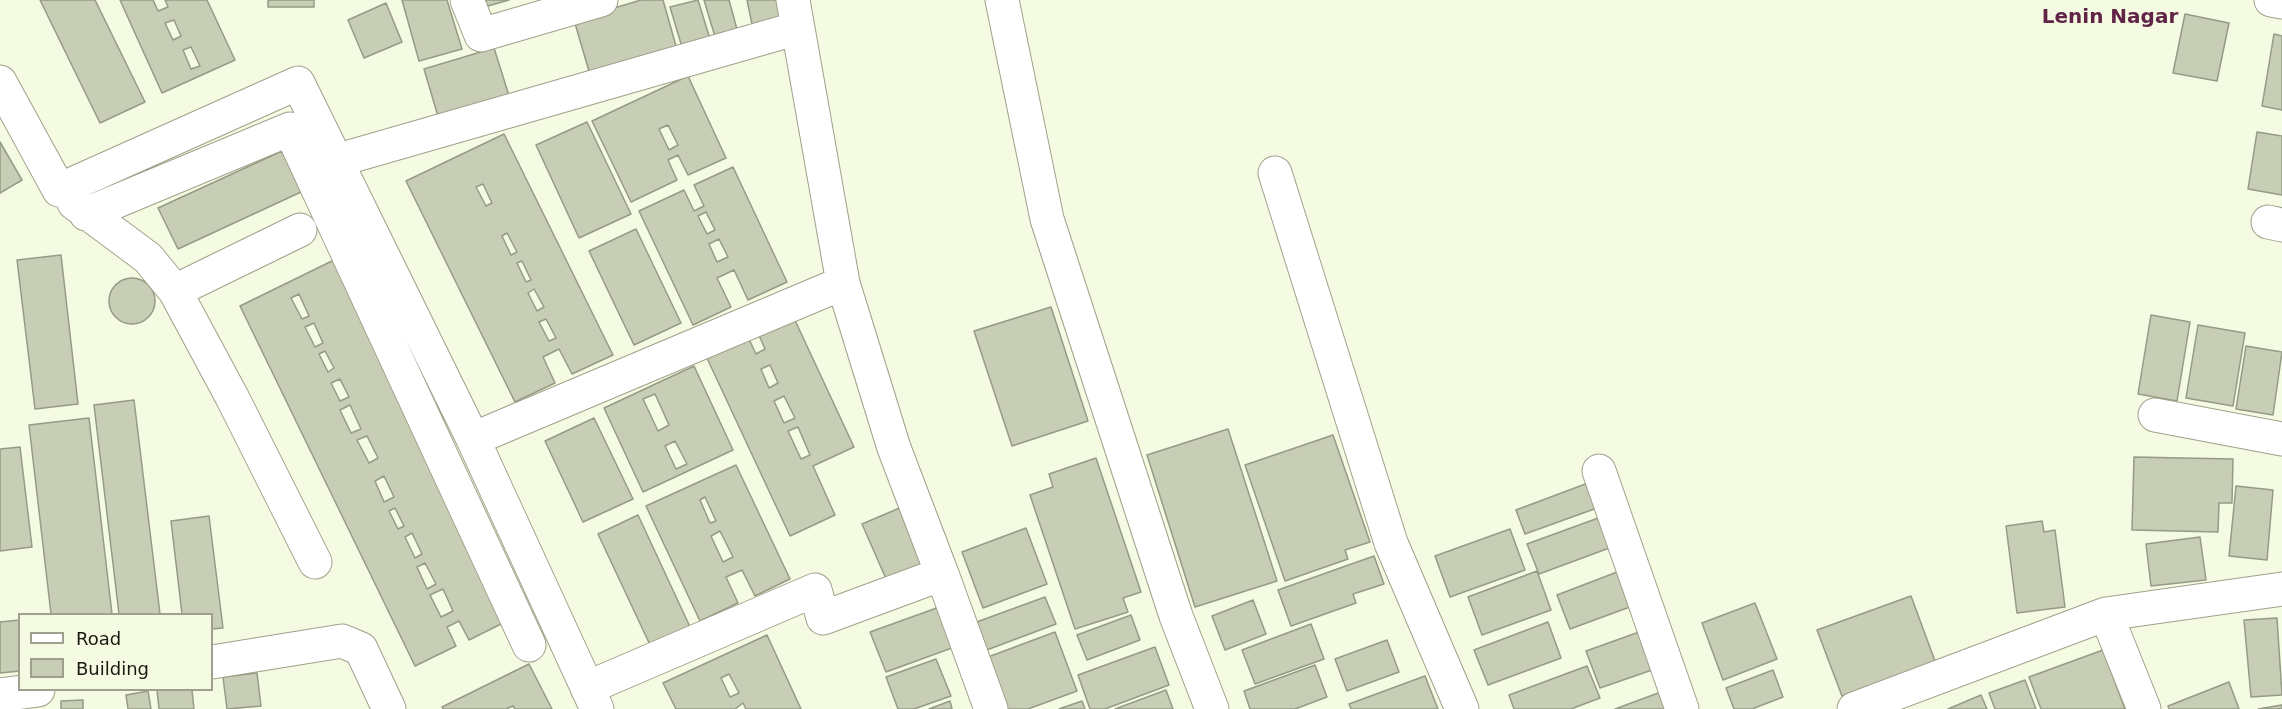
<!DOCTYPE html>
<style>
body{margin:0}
#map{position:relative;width:2282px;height:709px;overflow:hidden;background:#f5fbe2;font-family:"DejaVu Sans",sans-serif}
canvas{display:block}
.legend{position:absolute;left:18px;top:613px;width:195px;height:78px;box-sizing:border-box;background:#f5fbe2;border:2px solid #9da18e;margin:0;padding:8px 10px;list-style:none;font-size:18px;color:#181a11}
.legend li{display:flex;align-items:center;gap:12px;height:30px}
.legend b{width:30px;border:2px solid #9da18e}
</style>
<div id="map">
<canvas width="2282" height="709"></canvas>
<ul class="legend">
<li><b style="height:8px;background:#fff"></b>Road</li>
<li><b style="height:16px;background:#c8cdb5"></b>Building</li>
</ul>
</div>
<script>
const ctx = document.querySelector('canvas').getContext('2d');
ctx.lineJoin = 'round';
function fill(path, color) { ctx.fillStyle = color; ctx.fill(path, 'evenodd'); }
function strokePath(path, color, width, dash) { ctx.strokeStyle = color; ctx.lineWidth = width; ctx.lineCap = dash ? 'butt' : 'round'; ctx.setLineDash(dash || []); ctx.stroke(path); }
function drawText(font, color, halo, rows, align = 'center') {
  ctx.font = font + ' "DejaVu Sans",sans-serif'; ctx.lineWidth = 4.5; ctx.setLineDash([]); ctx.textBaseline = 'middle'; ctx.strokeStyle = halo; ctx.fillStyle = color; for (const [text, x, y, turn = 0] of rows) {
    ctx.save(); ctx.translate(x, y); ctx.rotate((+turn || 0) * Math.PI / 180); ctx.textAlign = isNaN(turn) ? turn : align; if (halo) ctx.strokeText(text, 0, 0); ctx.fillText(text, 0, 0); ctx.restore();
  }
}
const building = new Path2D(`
 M 40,0 L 95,0 L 145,102 L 100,123 Z
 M 120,0 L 153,0 L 158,11 L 168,7 L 165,0 L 207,0 L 235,60 L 162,93 ZM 174,20 L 181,36 L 173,40 L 165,23 ZM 191,47 L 200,66 L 191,69 L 183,50 Z
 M 268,0 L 314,0 L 314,7 L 268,7 Z
 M 402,0 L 447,0 L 462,49 L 419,61 Z
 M 478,0 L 509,0 L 481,8 Z
 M 641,0 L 663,0 L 678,53 L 591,78 L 574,20 Z
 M 698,0 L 710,39 L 682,47 L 670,7 Z
 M 704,0 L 729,0 L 738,33 L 716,40 Z
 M 747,0 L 787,0 L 791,21 L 753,29 Z
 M 386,3 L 402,42 L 364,58 L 348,20 Z
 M 2185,14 L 2229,23 L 2217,81 L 2173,73 Z
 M 2274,34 L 2282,36 L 2282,110 L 2262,106 Z
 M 494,48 L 511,102 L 440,123 L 424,69 Z
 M 688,76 L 726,158 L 688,175 L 678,155 L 668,160 L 677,180 L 631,202 L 592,121 ZM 668,125 L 678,145 L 669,150 L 659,129 Z
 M 587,122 L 631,214 L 579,238 L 536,145 Z
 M 2257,132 L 2282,136 L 2282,195 L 2248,189 Z
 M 504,134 L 613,355 L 572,374 L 559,349 L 543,357 L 555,383 L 515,402 L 406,181 ZM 483,184 L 492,203 L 486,206 L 476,187 ZM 507,233 L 517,252 L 511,255 L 502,236 ZM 522,261 L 531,280 L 526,282 L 517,263 ZM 534,289 L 544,307 L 537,311 L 528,293 ZM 546,319 L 556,338 L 549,341 L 539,322 Z
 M 0,142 L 22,180 L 0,193 Z
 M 282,151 L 301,192 L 178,249 L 158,208 Z
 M 733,167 L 787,282 L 748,300 L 734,270 L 717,278 L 731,307 L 693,325 L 639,211 L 684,190 L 694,211 L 704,206 L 694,185 ZM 706,212 L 715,230 L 707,234 L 698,216 ZM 719,239 L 728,257 L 717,262 L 709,244 Z
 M 636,229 L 681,323 L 634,345 L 589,251 Z
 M 61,255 L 78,404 L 35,409 L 17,260 Z
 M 336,259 L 511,619 L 469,640 L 459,621 L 447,627 L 456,646 L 415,666 L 240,306 ZM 299,294 L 309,316 L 302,319 L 291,298 ZM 314,323 L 323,343 L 315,347 L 305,327 ZM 325,351 L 334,368 L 328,372 L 319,354 ZM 340,379 L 349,397 L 340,401 L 331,383 ZM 350,405 L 361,429 L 351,433 L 340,410 ZM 367,436 L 378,458 L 369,463 L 357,440 ZM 384,476 L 394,497 L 384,502 L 375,481 ZM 395,508 L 404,526 L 398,529 L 389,511 ZM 412,533 L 422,554 L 415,558 L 405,537 ZM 425,563 L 436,584 L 427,589 L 417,567 ZM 443,589 L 453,611 L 441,617 L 430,595 Z
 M109 301a23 23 0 1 1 46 0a23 23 0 1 1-46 0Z
 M 1051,307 L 1088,421 L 1012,446 L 974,331 Z
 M 2151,315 L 2190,322 L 2177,401 L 2138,394 Z
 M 793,316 L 854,447 L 813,466 L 835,515 L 790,536 L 706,356 L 748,337 L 756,354 L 765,349 L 758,333 ZM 770,365 L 778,383 L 769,388 L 761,369 ZM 784,396 L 795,418 L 784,423 L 774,401 ZM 798,427 L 810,455 L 801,459 L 788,431 Z
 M 2198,325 L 2245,333 L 2233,406 L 2186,398 Z
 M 2246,346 L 2282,352 L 2273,415 L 2236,409 Z
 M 694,366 L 733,450 L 643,492 L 604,408 ZM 655,394 L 669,425 L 658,431 L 643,399 ZM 675,441 L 687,464 L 676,469 L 665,446 Z
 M 134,400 L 160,614 L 119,614 L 94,405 Z
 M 89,418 L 112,614 L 51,614 L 29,425 Z
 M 594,418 L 633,499 L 583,522 L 545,441 Z
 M 1228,429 L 1277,581 L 1195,607 L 1147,455 Z
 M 1333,435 L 1370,542 L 1345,550 L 1348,559 L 1285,581 L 1245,465 Z
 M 20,447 L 32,547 L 0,551 L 0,449 Z
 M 2134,457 L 2233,459 L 2232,503 L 2219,503 L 2218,532 L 2132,530 Z
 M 1096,458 L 1141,592 L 1123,598 L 1128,612 L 1075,629 L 1030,495 L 1053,487 L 1049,474 Z
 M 736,465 L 790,579 L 755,596 L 742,570 L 726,577 L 738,603 L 700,621 L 646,506 ZM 705,497 L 716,521 L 710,523 L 700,500 ZM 720,531 L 733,557 L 723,562 L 711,536 Z
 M 1588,483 L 1597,508 L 1525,534 L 1516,510 Z
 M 2236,486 L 2273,490 L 2267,560 L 2229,556 Z
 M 902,507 L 926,563 L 887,581 L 862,524 Z
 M 638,515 L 691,629 L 651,647 L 598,534 Z
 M 209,516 L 223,628 L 212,629 L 212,614 L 182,614 L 171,521 Z
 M 1601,517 L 1612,547 L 1539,574 L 1527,544 Z
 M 2042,521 L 2044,532 L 2055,530 L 2065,607 L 2017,613 L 2006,526 Z
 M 1026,528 L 1047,584 L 983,608 L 962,552 Z
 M 1510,529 L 1525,570 L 1450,597 L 1435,556 Z
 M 2200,537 L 2206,580 L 2151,586 L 2146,544 Z
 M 1374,556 L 1384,584 L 1353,594 L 1356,603 L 1291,626 L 1278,590 Z
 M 1625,569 L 1638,604 L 1570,629 L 1557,595 Z
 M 1537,571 L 1551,610 L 1482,635 L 1468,597 Z
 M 1911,596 L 1935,661 L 1842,696 L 1817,630 Z
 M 1045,597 L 1056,624 L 984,651 L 974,623 Z
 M 1253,600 L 1266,634 L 1225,650 L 1212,616 Z
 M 1755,603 L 1777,659 L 1723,680 L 1702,623 Z
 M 945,605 L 960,645 L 886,672 L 870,632 Z
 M 1131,615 L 1140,640 L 1087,660 L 1077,635 Z
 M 2277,618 L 2282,695 L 2251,697 L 2244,620 Z
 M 20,620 L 20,671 L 0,673 L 0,622 Z
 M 1548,622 L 1561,658 L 1488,685 L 1474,650 Z
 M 1311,624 L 1324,659 L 1255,684 L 1242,650 Z
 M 1642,631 L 1652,670 L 1600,688 L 1586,651 Z
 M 1055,632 L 1077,691 L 1028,709 L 999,709 L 980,660 Z
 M 767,635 L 801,709 L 746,709 L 743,703 L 735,709 L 676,709 L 663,683 ZM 729,674 L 739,693 L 730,697 L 721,678 Z
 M 1387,640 L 1399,672 L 1347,691 L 1335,659 Z
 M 1155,647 L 1169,685 L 1105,709 L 1090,709 L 1078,675 Z
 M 2103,650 L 2125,709 L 2041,709 L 2029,677 Z
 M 936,659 L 951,696 L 914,709 L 898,709 L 886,677 Z
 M 529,664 L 552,709 L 515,709 L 513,706 L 506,709 L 443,709 L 442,707 Z
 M 1315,665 L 1327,697 L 1295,709 L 1250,709 L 1244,691 Z
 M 1587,666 L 1600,698 L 1571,709 L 1514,709 L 1509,695 Z
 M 1773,670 L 1783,697 L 1752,709 L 1734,709 L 1726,688 Z
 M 257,673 L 261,706 L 227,709 L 223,677 Z
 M 1425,676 L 1438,709 L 1351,709 L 1349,704 Z
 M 2025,680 L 2036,709 L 1995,709 L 1989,693 Z
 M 2229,682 L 2239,709 L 2169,709 L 2168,706 Z
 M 157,690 L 192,690 L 194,709 L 159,709 Z
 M 1166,690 L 1173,709 L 1115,709 Z
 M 148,691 L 151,709 L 128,709 L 126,695 Z
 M 1661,692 L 1667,709 L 1615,709 Z
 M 1981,695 L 1987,709 L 1948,709 Z
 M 83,700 L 83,709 L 61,709 L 61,701 Z
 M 950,701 L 952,709 L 929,709 Z
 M 1082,701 L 1085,709 L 1059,709 Z
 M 2282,705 L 2282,709 L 2258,709 Z`);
const minor = new Path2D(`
 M 467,0 L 481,35 L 601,0
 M 1002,0 L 1047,219 L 1176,616 L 1212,709
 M 2271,0 L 2282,2
 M 0,82 L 59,190 L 298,83 L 473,439 L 597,709
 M 335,161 L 798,28
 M 1275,173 L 1391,543 L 1462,709
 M 74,203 L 148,258 L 175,291 L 232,397 L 315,562
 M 86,214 L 290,129 L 529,645
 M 2268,222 L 2282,225
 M 175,291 L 300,230
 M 2155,415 L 2282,439
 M 473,439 L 843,283
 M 1599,471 L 1682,709
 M 942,574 L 991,709
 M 2106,614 L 2144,709
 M 212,662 L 342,641 L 361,649 L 389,709
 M 587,688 L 815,590 L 823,618 L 942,574 L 894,448 L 843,283 L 793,0
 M 0,695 L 38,690
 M 1854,709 L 2106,614 L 2282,589`);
const neighbourhoodNames = [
 ["Lenin Nagar",2110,18]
];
fill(building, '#c8cdb5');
strokePath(building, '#959b84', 1.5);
strokePath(minor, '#9da28b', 35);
strokePath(minor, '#fff', 33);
drawText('bold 20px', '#612346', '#f5fbe2', neighbourhoodNames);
</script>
